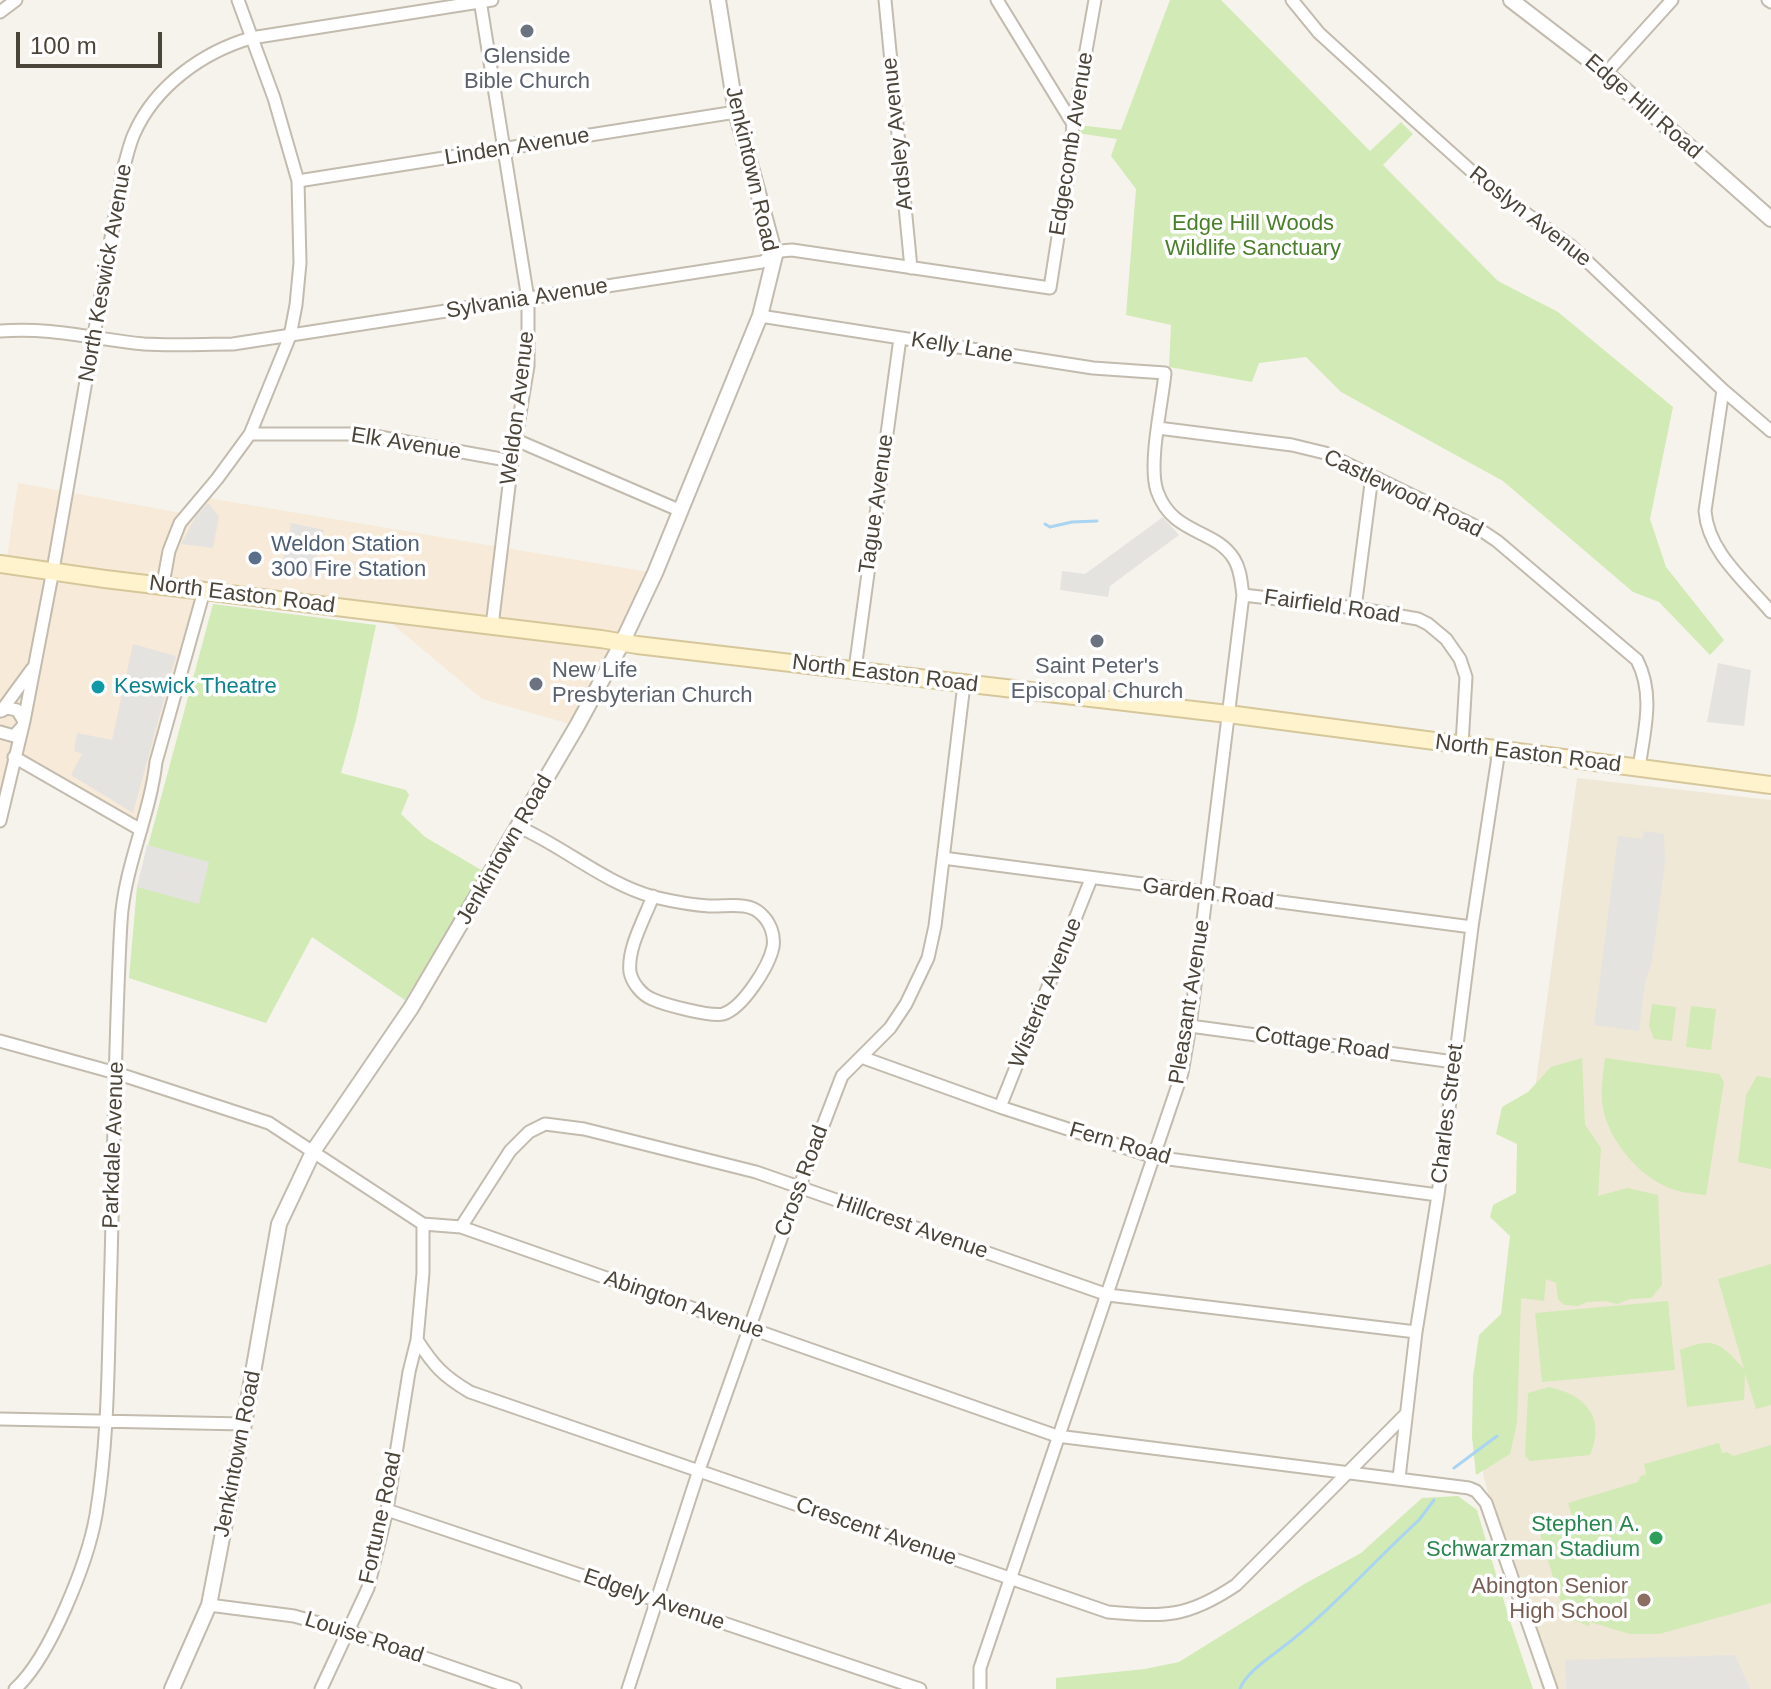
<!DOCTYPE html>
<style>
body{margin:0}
#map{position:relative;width:1771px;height:1689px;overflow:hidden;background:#f6f3ec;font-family:Helvetica,sans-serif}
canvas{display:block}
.scale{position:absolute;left:16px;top:32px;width:146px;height:36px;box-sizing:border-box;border:4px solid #4b4439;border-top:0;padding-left:10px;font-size:24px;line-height:28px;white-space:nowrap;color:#4b4439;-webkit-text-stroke:6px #fff;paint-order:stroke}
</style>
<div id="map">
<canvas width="1771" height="1689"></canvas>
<div class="scale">100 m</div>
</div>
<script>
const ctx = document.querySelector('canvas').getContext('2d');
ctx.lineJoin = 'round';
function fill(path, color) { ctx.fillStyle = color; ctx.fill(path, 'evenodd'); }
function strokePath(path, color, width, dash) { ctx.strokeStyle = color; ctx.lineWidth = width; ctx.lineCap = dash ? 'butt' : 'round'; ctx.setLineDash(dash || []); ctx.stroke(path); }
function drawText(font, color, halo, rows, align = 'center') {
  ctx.font = font + ' Helvetica,sans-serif'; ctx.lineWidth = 7; ctx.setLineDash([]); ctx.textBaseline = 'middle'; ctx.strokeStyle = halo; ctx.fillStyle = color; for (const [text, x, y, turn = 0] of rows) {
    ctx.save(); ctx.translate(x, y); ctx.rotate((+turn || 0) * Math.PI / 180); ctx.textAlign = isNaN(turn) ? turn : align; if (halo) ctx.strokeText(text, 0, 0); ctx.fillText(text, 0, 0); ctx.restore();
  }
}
const commercial = new Path2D(`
 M 18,483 L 187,514 L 202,497 L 655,573 L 577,726 L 482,699 L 379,613 L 204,591 L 141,830 L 15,758 L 0,811 L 0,564 L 6,564 Z`);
const education = new Path2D(`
 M 1577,778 L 1771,800 L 1771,1689 L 1542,1689 L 1483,1474 Z`);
const green = new Path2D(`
 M 1170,0 L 1221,0 L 1370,151 L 1401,122 L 1413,134 L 1383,165 L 1498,281 L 1558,312 L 1673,407 L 1650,519 L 1666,567 L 1724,640 L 1710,655 L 1659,602 L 1633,592 L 1503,481 L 1341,392 L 1306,357 L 1259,363 L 1252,382 L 1169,367 L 1171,325 L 1126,315 L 1136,189 L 1111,156 L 1117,139 L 1077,133 L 1078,125 L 1121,130 Z
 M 213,604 L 376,625 L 356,720 L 341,773 L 406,790 L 409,795 L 401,814 L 425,837 L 483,871 L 405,1000 L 312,937 L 266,1023 L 129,978 L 137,887 Z
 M 1652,1004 L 1676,1007 L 1672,1041 L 1654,1039 L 1649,1026 Z
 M 1691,1006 L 1716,1009 L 1711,1050 L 1686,1047 Z
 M 1582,1058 L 1585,1125 L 1601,1148 L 1598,1196 L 1627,1188 L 1658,1195 L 1662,1285 L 1651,1298 L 1630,1299 L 1617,1304 L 1606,1301 L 1587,1302 L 1578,1306 L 1564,1305 L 1558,1299 L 1556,1283 L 1546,1279 L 1544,1301 L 1521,1298 L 1517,1422 L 1510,1454 L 1476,1475 L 1472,1437 L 1473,1377 L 1479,1335 L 1501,1314 L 1510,1236 L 1490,1217 L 1493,1205 L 1516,1193 L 1517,1144 L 1496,1134 L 1502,1107 L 1528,1092 L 1551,1067 Z
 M 1605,1058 L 1719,1074 L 1724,1082 L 1706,1195 C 1696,1194 1685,1193 1675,1190 C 1642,1180 1609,1142 1603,1108 C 1600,1092 1603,1074 1605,1058 Z
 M 1757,1076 L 1771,1078 L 1771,1169 L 1738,1162 L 1746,1095 Z
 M 1771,1264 L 1771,1405 L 1756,1409 L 1745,1373 L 1744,1400 L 1687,1407 L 1680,1350 C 1715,1335 1722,1345 1744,1369 L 1718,1279 Z
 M 1668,1301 L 1675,1370 L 1542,1382 L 1535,1313 Z
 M 1549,1387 C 1586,1395 1606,1418 1590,1455 L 1530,1461 L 1525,1456 L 1528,1393 Z
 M 1719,1443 L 1722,1453 L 1727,1452 L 1733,1456 L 1771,1445 L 1771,1603 L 1659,1634 L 1630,1634 L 1590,1622 L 1589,1626 L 1573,1620 L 1562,1606 L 1540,1534 L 1572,1525 L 1574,1522 L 1568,1503 L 1638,1482 L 1641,1476 L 1646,1474 L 1644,1464 Z
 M 1458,1496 L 1477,1510 L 1508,1615 L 1533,1689 L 1056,1689 L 1056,1678 L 1145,1669 L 1179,1662 L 1306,1583 L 1361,1553 L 1422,1498 Z`);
const parking = new Path2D(`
 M 208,503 L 219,516 L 213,548 L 181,544 L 196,516 Z
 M 1163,517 L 1179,535 L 1110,586 L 1108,597 L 1060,590 L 1062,571 L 1085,574 Z
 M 291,523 L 324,530 L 311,577 L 280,572 Z
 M 133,644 L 176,656 L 133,813 L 71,775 L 82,754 L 74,751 L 77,733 L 112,740 Z
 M 1718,663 L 1751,670 L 1744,726 L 1707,722 Z
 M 1644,831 L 1664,834 L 1665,863 L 1652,961 L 1645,983 L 1639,1031 L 1594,1025 L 1618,836 L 1642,839 Z
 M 147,845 L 209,862 L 199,904 L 137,887 Z
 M 1735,1655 L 1750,1689 L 1566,1689 L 1565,1660 Z`);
const stream = new Path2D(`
 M 1045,524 L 1050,527 L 1072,522 L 1097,521
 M 1454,1468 L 1497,1436
 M 1240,1689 C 1245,1674 1266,1660 1279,1650 C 1330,1612 1372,1563 1419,1520 L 1434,1500`);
const minor = new Path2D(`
 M 480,0 L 528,299 L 528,366 L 512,461 L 492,626
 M 885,0 L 911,268
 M 997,0 L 1073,124
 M 1292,0 L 1319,33 L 1410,116 L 1488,186 L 1571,246 L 1723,390 L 1771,431
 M 1768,0 L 1771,2
 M 0,12 L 16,0
 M 1606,73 L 1672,0
 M 298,181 L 736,112
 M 760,316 L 1093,368 L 1165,373 C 1162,404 1148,464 1157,491 C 1173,536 1215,528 1234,559 C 1241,570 1241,583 1243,595 L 1190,1026 L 1182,1073 L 980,1668 L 980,1689
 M 0,331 C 54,327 92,339 144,344 C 173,346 204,344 233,344 L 762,262 L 781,251 L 792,250 L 1050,288 L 1070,160 L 1073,124 L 1095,0
 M 1723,390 L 1705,511 C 1708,552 1746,582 1771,612
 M 1158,428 L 1292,445 L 1325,453 L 1473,525 L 1497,541 L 1637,660 C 1655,695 1644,731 1639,768
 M 250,434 L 363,434 L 512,461
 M 516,440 L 681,511
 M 163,584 L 169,551 L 180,523 L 217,479 L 250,434 L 290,336 L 296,305 L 300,263 L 298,181 L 274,98 L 238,0
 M 1243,595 L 1355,608 L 1418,619 L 1428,624 L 1446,639 L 1460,659 L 1466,677 L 1462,745
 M 1355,608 L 1372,476
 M 855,669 L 900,338
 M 2,710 L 32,669
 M 24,721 L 53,570 L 123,169 C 127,157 129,145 134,134 C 155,86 203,52 251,38 L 492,0
 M 0,732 L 14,736 L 23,726
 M 14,757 L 141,830
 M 0,821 L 24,721 L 17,710 L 7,708 L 1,711
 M 519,827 C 564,847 606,884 654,897 C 671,901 691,905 709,906 C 725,907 749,901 761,914 C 770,922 775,935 773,947 C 769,966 743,1008 723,1014 C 711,1017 665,1005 652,999 C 642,995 632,983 630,972 C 627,948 645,918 653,896
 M 943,858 L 1472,927
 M 1190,1026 L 1454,1062
 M 0,1041 L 116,1073 L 269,1123 L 423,1224 L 461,1227 L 1057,1436 L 1469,1488 L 1476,1491 L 1486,1503 L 1551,1689
 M 861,1057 L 1000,1107 L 1154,1157 L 1438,1195
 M 1000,1107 L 1091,879
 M 461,1227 L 510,1151 L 529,1132 L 545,1124 L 584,1129 L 756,1172 L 1108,1295 L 1416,1332
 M 417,1340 C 434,1366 443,1376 470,1392 L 1108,1612 C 1165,1617 1187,1618 1236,1585 L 1406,1414
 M 0,1419 L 244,1424
 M 1399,1478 L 1416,1332 L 1438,1195 L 1472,927 L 1499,750
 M 387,1510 L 920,1689
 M 209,1605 L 294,1616 L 347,1631 L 515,1689
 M 15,1689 C 50,1658 88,1561 96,1515 C 108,1443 108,1370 110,1297 C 114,1172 114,1046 121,922 C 124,867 150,816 156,762 L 204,591
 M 321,1689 L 368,1588 L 387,1510 L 409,1372 L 417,1340 L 423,1273 L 423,1224
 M 628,1689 L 699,1470 L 799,1188 L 842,1076 L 890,1028 L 906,1004 L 928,958 L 935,926 L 964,684`);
const tertiary = new Path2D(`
 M 1511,0 L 1606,73 L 1771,219
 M 172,1689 L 209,1605 L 244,1424 L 279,1224 L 314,1150 L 411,1008 L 577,726 L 622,643 L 655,573 L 760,316 L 775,255 L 736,112 L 718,0`);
const secondary = new Path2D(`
 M 0,564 L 105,579 L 601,639 L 637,645 L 1228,714 L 1771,785`);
const markers = [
 [527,31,8,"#6b7280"],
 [255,558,8,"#5c6f8a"],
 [1097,641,8,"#6b7280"],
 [536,684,8,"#6b7280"],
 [98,687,8,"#0f9aa8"],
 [1656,1538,8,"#2e9e5b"],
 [1644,1600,8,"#8d6e63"]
];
const worshipNames = [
 ["Glenside",527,57],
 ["Bible Church",527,82],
 ["Saint Peter's",1097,667],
 ["Episcopal Church",1097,692],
 ["New Life",552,671,"left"],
 ["Presbyterian Church",552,696,"left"]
];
const streetNames = [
 ["Edge Hill Road",1643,107,41],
 ["Ardsley Avenue",898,134,-96],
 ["Edgecomb Avenue",1072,144,-81],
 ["Linden Avenue",517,147,-9],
 ["Jenkintown Road",751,169,77],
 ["Roslyn Avenue",1530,217,38],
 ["North Keswick Avenue",106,273,-80],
 ["Sylvania Avenue",527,299,-9],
 ["Kelly Lane",962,348,9],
 ["Weldon Avenue",518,408,-83],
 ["Elk Avenue",406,444,9],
 ["Castlewood Road",1403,494,26],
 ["Tague Avenue",877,504,-82],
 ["North Easton Road",242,595,7],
 ["Fairfield Road",1332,607,8],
 ["North Easton Road",885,674,7],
 ["North Easton Road",1528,754,7],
 ["Jenkintown Road",505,850,-60],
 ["Garden Road",1208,894,7],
 ["Wisteria Avenue",1046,993,-68],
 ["Pleasant Avenue",1190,1002,-81],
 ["Cottage Road",1322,1044,8],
 ["Charles Street",1448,1114,-83],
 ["Fern Road",1120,1144,16],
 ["Parkdale Avenue",114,1145,-88],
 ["Cross Road",802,1181,-70],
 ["Hillcrest Avenue",912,1227,19],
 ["Abington Avenue",684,1305,19],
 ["Jenkintown Road",238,1454,-79],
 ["Fortune Road",381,1518,-78],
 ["Crescent Avenue",876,1532,19],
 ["Edgely Avenue",654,1600,19],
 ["Louise Road",364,1638,18]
];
const parkNames = [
 ["Edge Hill Woods",1253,224],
 ["Wildlife Sanctuary",1253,249]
];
const serviceNames = [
 ["Weldon Station",271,545],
 ["300 Fire Station",271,570]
];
const cultureNames = [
 ["Keswick Theatre",114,687]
];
const leisureNames = [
 ["Stephen A.",1640,1525],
 ["Schwarzman Stadium",1640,1550]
];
const educationNames = [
 ["Abington Senior",1628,1587],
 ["High School",1628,1612]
];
fill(commercial, '#f7ead8');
fill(education, '#efe8d6');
fill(green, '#d2eab5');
fill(parking, '#e5e3e0');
strokePath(stream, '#a9d4f2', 3);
strokePath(minor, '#c2bbae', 15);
strokePath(tertiary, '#c2bbae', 18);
strokePath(secondary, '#d6c79b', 20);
strokePath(minor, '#fff', 11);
strokePath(tertiary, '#fff', 14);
strokePath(secondary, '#fff3cd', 16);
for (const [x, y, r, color] of markers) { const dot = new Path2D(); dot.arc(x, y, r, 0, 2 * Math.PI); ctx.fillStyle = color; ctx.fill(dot); strokePath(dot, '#fff', 3); }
drawText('22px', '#5b616d', '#fff', worshipNames);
drawText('22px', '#4b4439', '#fff', streetNames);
drawText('22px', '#4a7f2a', '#fff', parkNames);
drawText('22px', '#4e5e75', '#fff', serviceNames, 'left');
drawText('22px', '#0d838f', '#fff', cultureNames, 'left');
drawText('22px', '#27864d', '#fff', leisureNames, 'right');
drawText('22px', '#785e54', '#fff', educationNames, 'right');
</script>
